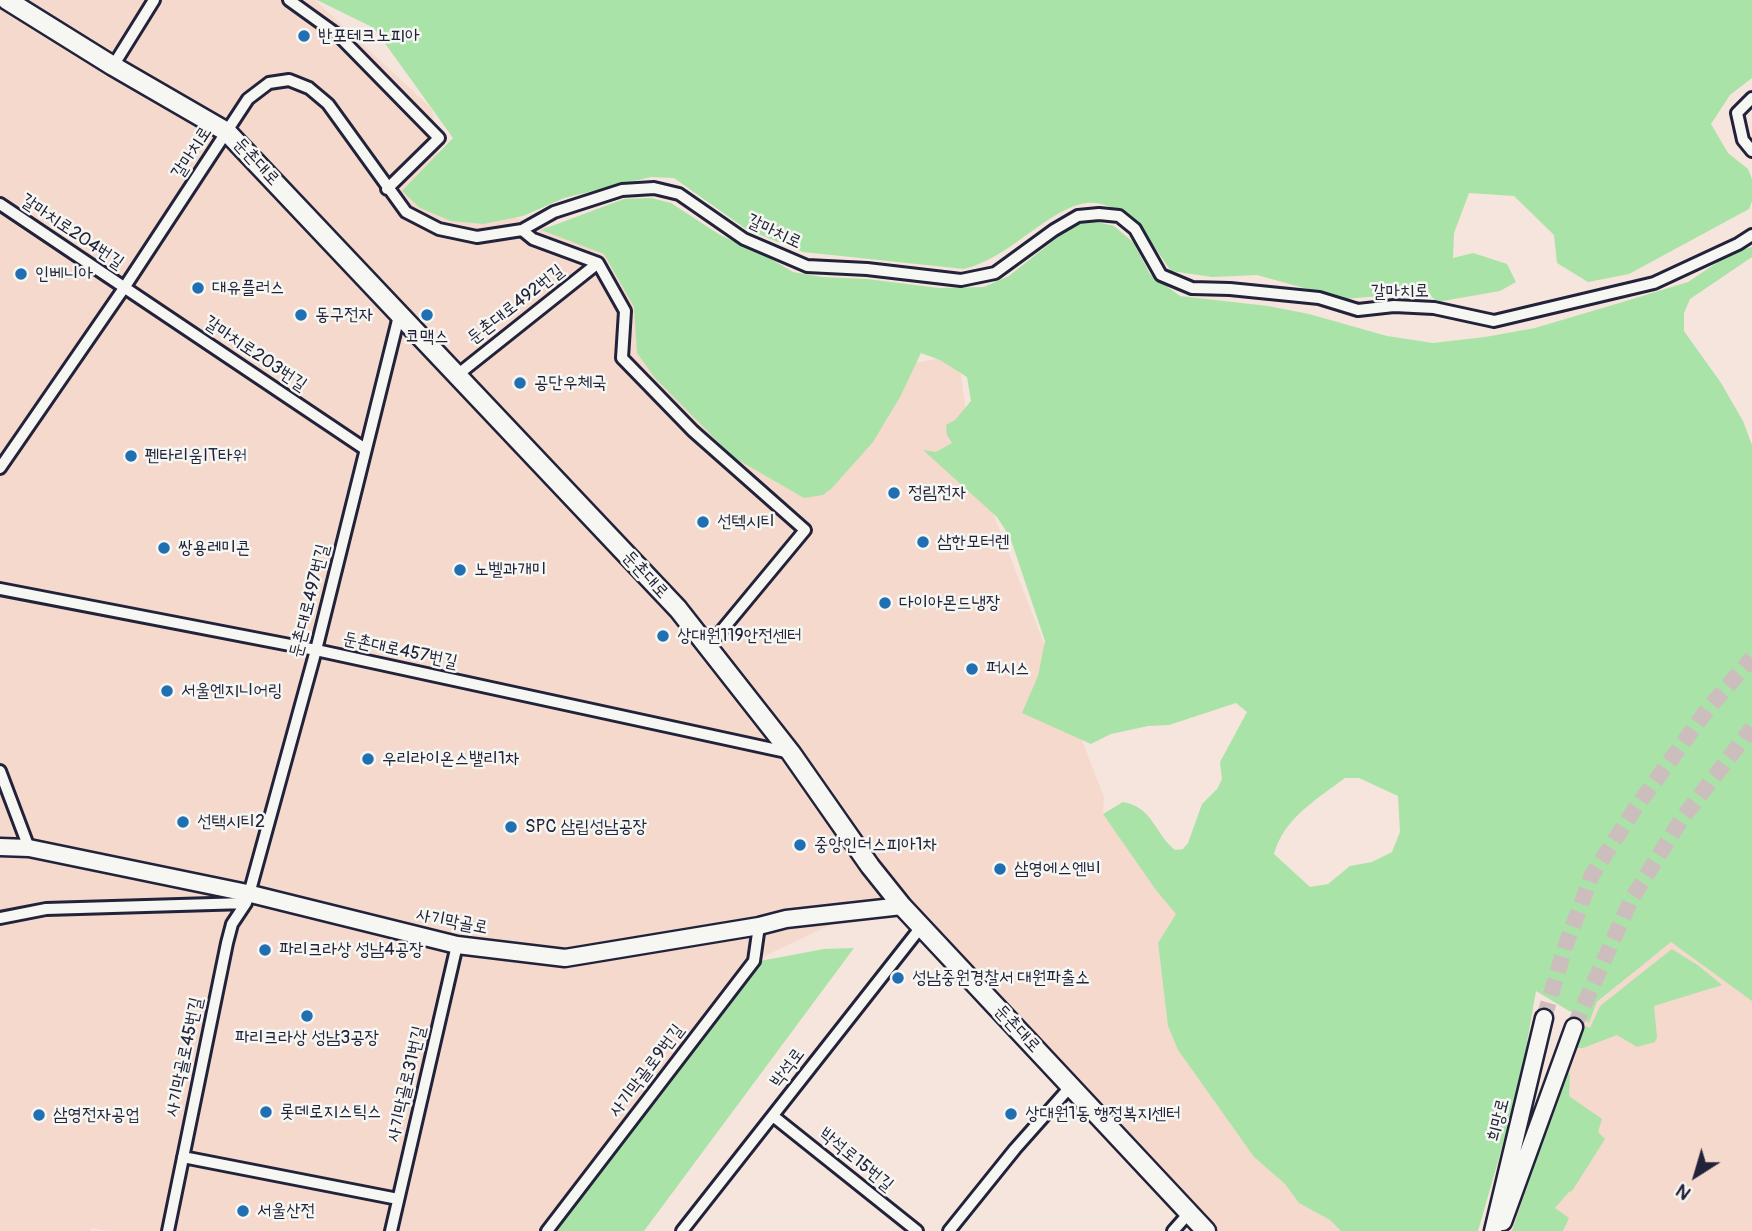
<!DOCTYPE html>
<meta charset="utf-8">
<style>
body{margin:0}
#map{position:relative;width:1752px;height:1231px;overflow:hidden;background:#f5e5dc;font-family:Pangolin,sans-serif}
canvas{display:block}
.north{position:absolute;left:1661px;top:1140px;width:70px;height:70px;-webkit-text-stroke:5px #f6f6f2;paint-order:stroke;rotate:217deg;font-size:19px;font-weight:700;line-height:28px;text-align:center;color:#22223b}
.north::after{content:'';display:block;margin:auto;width:24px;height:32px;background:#22223b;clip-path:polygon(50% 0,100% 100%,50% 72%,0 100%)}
</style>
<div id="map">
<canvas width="1752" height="1231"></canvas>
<div class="north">N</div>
</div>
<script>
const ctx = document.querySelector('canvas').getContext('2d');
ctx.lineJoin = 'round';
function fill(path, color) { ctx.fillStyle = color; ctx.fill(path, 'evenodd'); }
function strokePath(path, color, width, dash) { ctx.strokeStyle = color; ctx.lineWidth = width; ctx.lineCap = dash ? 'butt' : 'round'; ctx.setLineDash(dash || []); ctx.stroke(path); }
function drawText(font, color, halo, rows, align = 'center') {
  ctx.font = font + ' Pangolin,"Poor Story",sans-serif'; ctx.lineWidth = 5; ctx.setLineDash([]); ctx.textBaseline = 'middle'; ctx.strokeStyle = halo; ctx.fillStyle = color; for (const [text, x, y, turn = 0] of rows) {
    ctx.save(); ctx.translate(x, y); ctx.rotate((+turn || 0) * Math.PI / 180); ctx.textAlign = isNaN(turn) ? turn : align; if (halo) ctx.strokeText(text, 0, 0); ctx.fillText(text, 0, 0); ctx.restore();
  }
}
const built = new Path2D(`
 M 0,0 L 315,0 L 432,109 L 444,197 L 604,243 L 893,368 L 958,354 L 973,462 L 1104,797 L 1103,814 L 1177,915 L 1158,943 L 1168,1026 L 1178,1050 L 1254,1157 L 1285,1184 L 1299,1203 L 1330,1220 L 1341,1231 L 1219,1231 L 891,896 L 754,961 L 547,1231 L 109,1231 L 91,1228 L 90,1231 L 0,1231 Z
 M 1671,941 L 1752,1000 L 1752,1231 L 1502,1231 L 1507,1210 L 1579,1018 L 1589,1023 L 1597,1003 Z`);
const green = new Path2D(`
 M 317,0 L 1752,0 L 1752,78 L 1730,95 L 1711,124 L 1728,153 L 1748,169 L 1752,179 L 1752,201 L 1749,209 L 1629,274 L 1588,282 L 1557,263 L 1554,235 L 1514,196 L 1469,193 L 1454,233 L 1453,258 L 1473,253 L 1507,264 L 1516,282 L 1500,291 L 1437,302 L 1420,284 L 1404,294 L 1344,299 L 1257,275 L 1212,277 L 1171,271 C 1152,243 1120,194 1081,204 C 1061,209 1042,224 1025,236 C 1006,250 987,263 964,269 L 803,252 L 746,229 L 674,178 L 651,177 L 564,198 L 523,216 L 483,224 L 451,221 L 420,208 L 402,191 L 453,138 L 374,28 Z
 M 651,198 L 671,203 L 720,235 L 764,255 L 793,272 L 822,277 L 867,279 L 939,288 L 984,287 L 1009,276 L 1068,229 L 1088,220 L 1114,226 L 1133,242 L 1150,274 L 1180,296 L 1268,306 L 1309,314 L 1387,336 L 1433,343 L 1485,337 L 1535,328 L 1626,301 L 1688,282 L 1733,252 L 1752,247 L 1752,257 L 1690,299 L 1684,313 L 1684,331 L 1721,383 L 1743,421 L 1752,445 L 1752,1001 L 1671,942 L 1597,1002 L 1589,1023 L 1536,991 L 1519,1088 L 1478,1231 L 1341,1231 L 1330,1220 L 1299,1203 L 1285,1184 L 1254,1157 L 1178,1050 L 1168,1026 L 1158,943 L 1176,914 L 1156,890 L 1103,814 L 1123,802 C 1154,808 1153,832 1175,850 L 1183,849 L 1188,843 L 1202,804 L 1217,789 L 1222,779 L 1220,762 L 1247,712 L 1236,703 L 1169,725 L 1148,726 L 1111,734 L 1091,744 L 1022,713 L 1038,676 L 1045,641 L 1010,537 L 997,517 L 923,450 L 936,452 L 952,443 L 947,435 L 946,425 L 955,420 L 971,401 L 967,377 L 940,360 L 921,353 L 900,397 L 873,442 L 832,488 L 823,495 L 804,498 L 733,457 L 655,378 L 637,353 L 634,307 L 604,254 L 541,230 L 624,199 ZM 1345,778 L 1359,778 L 1398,796 L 1400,832 L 1392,852 L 1372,862 L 1350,866 L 1328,884 L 1310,887 L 1274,854 C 1284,818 1316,800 1345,778 Z
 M 854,948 L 644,1231 L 551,1231 L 760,961 L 824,949 Z
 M 1672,949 L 1699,966 L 1722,985 L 1654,1006 L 1657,1037 L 1655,1042 L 1637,1047 L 1617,1035 L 1583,1048 L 1577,1048 L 1581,1024 L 1590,1028 L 1600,1006 Z
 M 1566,1069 L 1570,1075 L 1569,1096 L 1602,1119 L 1598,1132 L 1605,1139 L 1572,1191 L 1569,1192 L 1555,1208 L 1569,1218 L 1563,1231 L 1512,1231 Z`);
const secondaryTunnel = new Path2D(`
 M 1544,1018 L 1565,947 L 1592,875 L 1634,810 L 1707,710 L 1752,658
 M 1574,1027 L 1631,900 L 1681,820 L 1752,728`);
const street = new Path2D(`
 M 289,0 L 339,36 L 439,138 L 387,189
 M 113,66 L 154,0
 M 1752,98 L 1737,113 L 1743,140 L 1752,151
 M 0,204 L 365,449
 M 522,230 L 533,239 L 598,263 L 625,311 L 622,358 L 693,431 L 805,530 L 708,647
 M 456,376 L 598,263
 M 0,468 L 124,288 L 248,99 L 269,83 L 289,80 L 309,88 L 328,104 L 406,212 L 439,229 L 477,237 L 522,230 L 554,212 L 622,190 L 654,188 L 679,194 L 744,239 L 807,266 L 867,269 L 961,280 L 995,273 L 1054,230 L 1078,216 L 1099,214 L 1119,216 L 1135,229 L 1161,275 L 1192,288 L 1230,289 L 1319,298 L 1358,310 L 1394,306 L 1434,308 L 1494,321 L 1654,283 L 1738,244 L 1752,235
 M 0,589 L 316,650 L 791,753
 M 0,771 L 29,848
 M 0,918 L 46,909 L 246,903
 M 773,1116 L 917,1231
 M 183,1157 L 398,1199
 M 168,1231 L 227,943 L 232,924 L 246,903 L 249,894 L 316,650 L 399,316
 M 391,1231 L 457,945
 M 547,1231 L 754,961 L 759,926
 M 682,1231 L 921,927
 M 949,1231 L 1015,1149 L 1070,1087
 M 1173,1231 L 1189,1213`);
const secondary = new Path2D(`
 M 0,847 L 29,848 L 247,893 L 457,945 L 565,958 L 759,926 L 786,919 L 902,906
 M 1503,1222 L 1574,1027
 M 1493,1231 L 1544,1018`);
const primary = new Path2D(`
 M 7,0 L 113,66 L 227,132 L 678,609 L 791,753 L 870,866 L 902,906 L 1206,1231`);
const markers = [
 [304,36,7,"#1f6fb2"],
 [21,274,7,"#1f6fb2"],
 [198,288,7,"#1f6fb2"],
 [301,315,7,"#1f6fb2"],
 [427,315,7,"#1f6fb2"],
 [520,383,7,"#1f6fb2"],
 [131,456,7,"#1f6fb2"],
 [894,493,7,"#1f6fb2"],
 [703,522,7,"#1f6fb2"],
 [923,542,7,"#1f6fb2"],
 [164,548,7,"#1f6fb2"],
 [460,570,7,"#1f6fb2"],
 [885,603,7,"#1f6fb2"],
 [663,636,7,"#1f6fb2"],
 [972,669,7,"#1f6fb2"],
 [167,691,7,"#1f6fb2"],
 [368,759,7,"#1f6fb2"],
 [183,822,7,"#1f6fb2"],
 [511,827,7,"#1f6fb2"],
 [800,845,7,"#1f6fb2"],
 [1000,869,7,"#1f6fb2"],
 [265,950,7,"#1f6fb2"],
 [898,978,7,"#1f6fb2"],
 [307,1016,7,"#1f6fb2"],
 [266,1112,7,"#1f6fb2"],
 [1011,1114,7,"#1f6fb2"],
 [39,1115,7,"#1f6fb2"],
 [243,1211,7,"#1f6fb2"]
];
const poiNames = [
 ["반포테크노피아",318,36],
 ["인베니아",35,274],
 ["대유플러스",212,288],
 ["동구전자",315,315],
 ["코맥스",427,337,"center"],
 ["공단우체국",534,383],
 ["펜타리움IT타워",145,456],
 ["정림전자",908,493],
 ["선텍시티",717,522],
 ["삼한모터렌",937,542],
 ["쌍용레미콘",178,548],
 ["노벨과개미",474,570],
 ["다이아몬드냉장",899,603],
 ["상대원119안전센터",677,636],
 ["퍼시스",986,669],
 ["서울엔지니어링",181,691],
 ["우리라이온스밸리1차",382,759],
 ["선택시티2",197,822],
 ["SPC 삼립성남공장",525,827],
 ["중앙인더스피아1차",814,845],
 ["삼영에스엔비",1014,869],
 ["파리크라상 성남4공장",279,950],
 ["성남중원경찰서 대원파출소",912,978],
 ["파리크라상 성남3공장",307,1038,"center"],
 ["롯데로지스틱스",280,1112],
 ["상대원1동 행정복지센터",1025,1114],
 ["삼영전자공업",53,1115],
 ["서울산전",257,1211]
];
const streetNames = [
 ["갈마치로",192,153,-57],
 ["둔촌대로",256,162,47],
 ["갈마치로204번길",72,232,34],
 ["갈마치로",774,232,25],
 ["갈마치로",1400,292,-1],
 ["둔촌대로492번길",516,305,-38],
 ["갈마치로203번길",255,354,34],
 ["둔촌대로",645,575,47],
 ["둔촌대로497번길",310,601,-76],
 ["둔촌대로457번길",400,651,12],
 ["사기막골로",452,922,11],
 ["둔촌대로",1017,1029,47],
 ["사기막골로45번길",185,1057,-78],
 ["박석로",788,1068,-53],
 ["사기막골로9번길",647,1071,-53],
 ["사기막골로31번길",407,1084,-77],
 ["희망로",1499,1120,-76],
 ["박석로15번길",856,1160,39]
];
fill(built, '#f4d9cc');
fill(green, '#aae3a8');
strokePath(secondaryTunnel, '#cbbebc', 16, [16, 8]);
strokePath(street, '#22223b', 16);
strokePath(secondary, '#22223b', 21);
strokePath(primary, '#22223b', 23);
strokePath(street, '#f6f6f2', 10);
strokePath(secondary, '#f6f6f2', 16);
strokePath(primary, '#f6f6f2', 18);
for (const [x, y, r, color] of markers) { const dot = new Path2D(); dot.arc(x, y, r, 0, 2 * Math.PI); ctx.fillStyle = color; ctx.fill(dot); strokePath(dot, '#f6f6f2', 2.5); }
drawText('18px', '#22223b', '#f6f6f2', poiNames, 'left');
drawText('18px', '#22223b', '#f6f6f2', streetNames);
</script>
